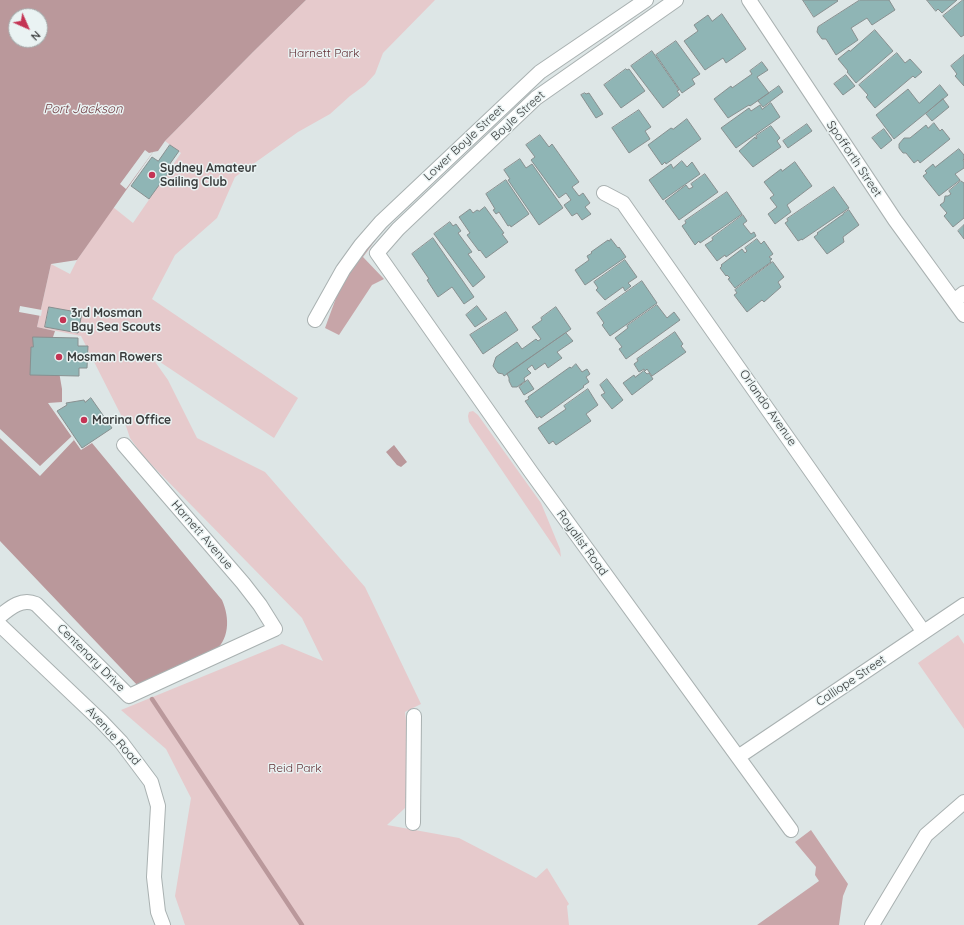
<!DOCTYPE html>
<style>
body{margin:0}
#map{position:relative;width:964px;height:925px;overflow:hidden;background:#dde6e6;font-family:Quicksand,sans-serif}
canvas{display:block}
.north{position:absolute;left:8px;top:8px;width:40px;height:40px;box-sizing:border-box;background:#eaf3f3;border:1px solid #a3aaaa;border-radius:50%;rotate:135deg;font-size:11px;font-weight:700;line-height:16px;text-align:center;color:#393c3c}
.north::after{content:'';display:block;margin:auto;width:14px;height:18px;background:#c43454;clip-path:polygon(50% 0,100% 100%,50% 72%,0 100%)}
</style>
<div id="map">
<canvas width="964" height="925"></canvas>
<div class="north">N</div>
</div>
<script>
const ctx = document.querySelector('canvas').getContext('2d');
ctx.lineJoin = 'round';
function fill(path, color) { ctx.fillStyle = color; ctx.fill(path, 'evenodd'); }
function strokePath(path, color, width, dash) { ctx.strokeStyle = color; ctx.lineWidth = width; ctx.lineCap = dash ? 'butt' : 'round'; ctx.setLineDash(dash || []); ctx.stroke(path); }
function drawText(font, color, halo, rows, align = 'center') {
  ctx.font = font + ' Quicksand,sans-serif'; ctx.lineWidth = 3; ctx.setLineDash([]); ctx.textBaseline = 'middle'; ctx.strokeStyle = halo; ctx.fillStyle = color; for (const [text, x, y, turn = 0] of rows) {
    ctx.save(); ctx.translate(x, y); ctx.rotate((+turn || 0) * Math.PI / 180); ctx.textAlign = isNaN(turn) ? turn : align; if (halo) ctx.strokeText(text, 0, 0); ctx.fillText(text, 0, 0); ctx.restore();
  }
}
const green = new Path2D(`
 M 306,0 L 435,0 L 383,53 L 375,74 L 365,85 L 350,96 L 330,114 L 298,132 L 235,177 L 217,218 L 175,255 L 152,299 L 298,398 L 274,438 L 151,356 L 168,380 L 197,438 L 265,472 L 365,587 L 421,704 L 405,712 L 410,754 L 405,808 L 387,825 L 459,838 L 536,878 L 547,868 L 569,904 L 567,906 L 569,925 L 185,925 L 175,896 L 191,798 L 166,749 L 121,710 L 282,644 L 323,661 L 302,618 L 143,456 L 130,438 L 125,423 L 81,336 L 37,327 L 51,264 L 70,274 L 77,260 L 113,207 L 133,223 L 181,153 L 165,141 L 253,52 Z
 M 473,411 L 478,415 L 541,503 L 560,549 L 561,557 L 469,422 L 468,416 L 469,412 Z
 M 958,635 L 964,644 L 964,729 L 918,663 Z`);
const forest = new Path2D(`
 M 380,234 L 363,257 L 384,279 L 372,285 L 339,335 L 325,328 L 336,298 L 353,260 Z
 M 811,830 L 848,884 L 843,896 L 839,925 L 757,925 L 819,881 L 815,875 L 816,867 L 795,842 Z`);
const water = new Path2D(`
 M 0,0 L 306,0 L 253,52 L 165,141 L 158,151 L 153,152 L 77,260 L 51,264 L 37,327 L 55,331 L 53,337 L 62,389 L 62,402 L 48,403 L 81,450 L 92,443 L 222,600 C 230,618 230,641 212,653 C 203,658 193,662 184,666 C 169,673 154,680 139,687 L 0,541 ZM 16,16 L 40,16 L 40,40 L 16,40 Z
 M 394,445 L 407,462 L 401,467 L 397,465 L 386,452 Z`);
const pier = new Path2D(`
 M 145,150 L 149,153 L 153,152 L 126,189 L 120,184 Z
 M 20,306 L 42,310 L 41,316 L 19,312 Z
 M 0,429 L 40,466 L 72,436 L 74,440 L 40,476 L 0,438 Z`);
const stream = new Path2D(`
 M 152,699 L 302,925`);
const building = new Path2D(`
 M 803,0 L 837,0 L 838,1 L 814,17 Z
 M 860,0 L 889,0 L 895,10 L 872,25 L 867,18 L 851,28 L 858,40 L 836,55 L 826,39 L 822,39 L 817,32 L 818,27 Z
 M 927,0 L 957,0 L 942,13 L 938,9 L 936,11 Z
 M 963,0 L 964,0 L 964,35 L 961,37 L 943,16 Z
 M 722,14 L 746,49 L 726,63 L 723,58 L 705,70 L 684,41 L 698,31 L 694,25 L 708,15 L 712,21 Z
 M 875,30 L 893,51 L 856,83 L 847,72 L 848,71 L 838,59 L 849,50 L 850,51 Z
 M 676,41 L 700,74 L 692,79 L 695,84 L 682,93 L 656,55 Z
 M 652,51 L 679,90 L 677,91 L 680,95 L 663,108 L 631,66 Z
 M 897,53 L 905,63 L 910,59 L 922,72 L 915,78 L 913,76 L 875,108 L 866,97 L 868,95 L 859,85 Z
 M 964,55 L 964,86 L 955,76 L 957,74 L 951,66 Z
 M 762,62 L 768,70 L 757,77 L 769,93 L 750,106 L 749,105 L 728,118 L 714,99 L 731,86 L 732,88 L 752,74 L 750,71 Z
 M 626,69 L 627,70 L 629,69 L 645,91 L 621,108 L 604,85 Z
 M 846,75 L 855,86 L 843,95 L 834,84 Z
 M 940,85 L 948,95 L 894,139 L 876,115 L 908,89 L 919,103 Z
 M 779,86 L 783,92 L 763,107 L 758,101 Z
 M 585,93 L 586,94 L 589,93 L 603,114 L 596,118 L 581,95 Z
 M 943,99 L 949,107 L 932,121 L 926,114 Z
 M 771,103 L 780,117 L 736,148 L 721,128 L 749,108 L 751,111 L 760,105 L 762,109 Z
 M 639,110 L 651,127 L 645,131 L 650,139 L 629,153 L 612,128 Z
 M 687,119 L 701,139 L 666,164 L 665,162 L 662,165 L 648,145 L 671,128 L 673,129 Z
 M 934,123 L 940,131 L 942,129 L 950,139 L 920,163 L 918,160 L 914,163 L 906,153 L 903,153 L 899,148 L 899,144 L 904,138 L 910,138 L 926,125 L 928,128 Z
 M 807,124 L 812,131 L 788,148 L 783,141 Z
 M 771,126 L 780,138 L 777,141 L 781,147 L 753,167 L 739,151 L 755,137 L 756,139 L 757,138 L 756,136 Z
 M 884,129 L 892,140 L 881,149 L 872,138 Z
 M 540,135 L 549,147 L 552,144 L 579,182 L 572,187 L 579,196 L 583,193 L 590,203 L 585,207 L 591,214 L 582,220 L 577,213 L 572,216 L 564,205 L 571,200 L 566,193 L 559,198 L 531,160 L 535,157 L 526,145 Z
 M 170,145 L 179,151 L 167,168 L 170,170 L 149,199 L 131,186 L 152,157 L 158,161 Z
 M 959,149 L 964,155 L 964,159 L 963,160 L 964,162 L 964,168 L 955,174 L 960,180 L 939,196 L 923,176 L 927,173 L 925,171 L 933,164 L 935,167 Z
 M 520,159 L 526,168 L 532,164 L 563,208 L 539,225 L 508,180 L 510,179 L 504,170 Z
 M 682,161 L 687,167 L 692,162 L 700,174 L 663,200 L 649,180 L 671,164 L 673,168 Z
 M 795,162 L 812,186 L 787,205 L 791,212 L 775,224 L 768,214 L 777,207 L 770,198 L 774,195 L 764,182 L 781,169 L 782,171 Z
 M 705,174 L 718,192 L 679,220 L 665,201 L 686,185 L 689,189 L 693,187 L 691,184 Z
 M 506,180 L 529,214 L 511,227 L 510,225 L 508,226 L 499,212 L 496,214 L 493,210 L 495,209 L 486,194 Z
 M 961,181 L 964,183 L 964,218 L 953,227 L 944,216 L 947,213 L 940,205 L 944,202 L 945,196 L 948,196 L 951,194 L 949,191 Z
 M 834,187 L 849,208 L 802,240 L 802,239 L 798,241 L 785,223 L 788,221 L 787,219 Z
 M 727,192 L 742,214 L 700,243 L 699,241 L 695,245 L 682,226 L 686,223 L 685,221 Z
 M 485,207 L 504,233 L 502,234 L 508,242 L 486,258 L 480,250 L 479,251 L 467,235 L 470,233 L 459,217 L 470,209 L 473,213 L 477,210 L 479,211 Z
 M 849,210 L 859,225 L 843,237 L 844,242 L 827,254 L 814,237 L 818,234 L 817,233 L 842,215 L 843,215 L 843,214 Z
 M 743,215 L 747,221 L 743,224 L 751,234 L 754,232 L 756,236 L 726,257 L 725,255 L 717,261 L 705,245 L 713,240 L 712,238 Z
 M 450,222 L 453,226 L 456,224 L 461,231 L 458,233 L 472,252 L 468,254 L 485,277 L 473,287 L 434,234 Z
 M 964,225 L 964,239 L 958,231 Z
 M 433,238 L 474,297 L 464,304 L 452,287 L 438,297 L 427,280 L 429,279 L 412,254 Z
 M 611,239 L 618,248 L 619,247 L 626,257 L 585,285 L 575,270 L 589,260 L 587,256 L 592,253 L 591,252 L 608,240 L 609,241 Z
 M 757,239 L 761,244 L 764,241 L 773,254 L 769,257 L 772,259 L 770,260 L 771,262 L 735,288 L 728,279 L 730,278 L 727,275 L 726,276 L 720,268 L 722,266 L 721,265 L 742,249 L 745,253 L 747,251 L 745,248 Z
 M 625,260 L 637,277 L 628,283 L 631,286 L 625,291 L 623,287 L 605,300 L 596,290 L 598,288 L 594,282 Z
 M 773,262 L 784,277 L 778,282 L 781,287 L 764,302 L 762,300 L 747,312 L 734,295 L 737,293 L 735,290 Z
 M 642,281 L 657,303 L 610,336 L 602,325 L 604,323 L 597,313 Z
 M 657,305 L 667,318 L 674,312 L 680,320 L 626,359 L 619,349 L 622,347 L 615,338 L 628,328 L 627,326 Z
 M 477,306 L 487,319 L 475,327 L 466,315 Z
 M 49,307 L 82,313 L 78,333 L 45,327 Z
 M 556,307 L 571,329 L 504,376 L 503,374 L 498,373 L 493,366 L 496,357 L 517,342 L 522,349 L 536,339 L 538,341 L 541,339 L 532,327 L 542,320 L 541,318 Z
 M 506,312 L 518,330 L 483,354 L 470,335 Z
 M 675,332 L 683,344 L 681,346 L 686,352 L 652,376 L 647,369 L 645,371 L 644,369 L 639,372 L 634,364 L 638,361 L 637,359 Z
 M 566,333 L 573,341 L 557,352 L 562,358 L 548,368 L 545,363 L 535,370 L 532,365 L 527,369 L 531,373 L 524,378 L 525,381 L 517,387 L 512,387 L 509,381 L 509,378 L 507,374 Z
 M 33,337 L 78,338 L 78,346 L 88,346 L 87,368 L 79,368 L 79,376 L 30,375 L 31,347 L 33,347 Z
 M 576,364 L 582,372 L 587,369 L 590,374 L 586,377 L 589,382 L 583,386 L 584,387 L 541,418 L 540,416 L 537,418 L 525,401 L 529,399 L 528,397 L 570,367 L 571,368 Z
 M 644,371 L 647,374 L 649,373 L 653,379 L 632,395 L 623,383 L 634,375 L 635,377 Z
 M 607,379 L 623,400 L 612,409 L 601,395 L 605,393 L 600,385 Z
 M 528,380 L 534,389 L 524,395 L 519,387 Z
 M 588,389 L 598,405 L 586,414 L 591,421 L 556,445 L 553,441 L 549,444 L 538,428 L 566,409 L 564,406 Z
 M 91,398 L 112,428 L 82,448 L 57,411 L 67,405 L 66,403 L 84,400 L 85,402 Z`);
const street = new Path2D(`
 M 676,0 L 536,98 L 398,229 L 377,253 L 531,472 L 791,830
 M 749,0 L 895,220 L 964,315
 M 604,193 L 623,203 L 923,631
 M 954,301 L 964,293
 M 315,320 L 343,270 L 361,245 L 381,222 L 540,72 L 646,0
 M 0,616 C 11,607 22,598 36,604 L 129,696 L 275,629 L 260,605 L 243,583 L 124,445
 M 0,625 L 101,721 L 121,742 L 151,782 L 158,806 L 154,877 L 158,912 L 163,925
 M 738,757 L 964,605
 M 413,823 L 414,716
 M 872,925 L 926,835 L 964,802`);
const markers = [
 [152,175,4,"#c43454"],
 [63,320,4,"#c43454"],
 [59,357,4,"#c43454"],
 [84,420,4,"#c43454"]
];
const parkNames = [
 ["Harnett Park",324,53],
 ["Reid Park",295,768]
];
const streetNames = [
 ["Boyle Street",518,116,-42],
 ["Lower Boyle Street",464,143,-43],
 ["Spofforth Street",854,159,56],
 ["Orlando Avenue",768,408,55],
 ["Harnett Avenue",202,535,49],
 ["Royalist Road",582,543,54],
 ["Centenary Drive",91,658,45],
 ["Calliope Street",851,681,-34],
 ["Avenue Road",113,736,48]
];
const poiNames = [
 ["Sydney Amateur",160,168],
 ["Sailing Club",160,182],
 ["3rd Mosman",71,313],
 ["Bay Sea Scouts",71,327],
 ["Mosman Rowers",67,357],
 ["Marina Office",92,420]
];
const waterNames = [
 ["Port Jackson",83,109]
];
fill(green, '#e6cacc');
fill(forest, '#c7a5a8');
fill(water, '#ba989b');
fill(pier, '#dde6e6');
strokePath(stream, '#ba989b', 4.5);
fill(building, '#8fb5b5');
strokePath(building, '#889090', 1);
strokePath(street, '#a9b1b1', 16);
strokePath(street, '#fff', 14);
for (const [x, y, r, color] of markers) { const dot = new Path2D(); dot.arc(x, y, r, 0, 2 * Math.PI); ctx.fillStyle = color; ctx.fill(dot); strokePath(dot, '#eaf3f3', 1.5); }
drawText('12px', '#623137', '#eaf3f3', parkNames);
drawText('12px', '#393c3c', '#eaf3f3', streetNames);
drawText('bold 12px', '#393c3c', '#eaf3f3', poiNames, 'left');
drawText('italic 13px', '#744147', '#eaf3f3', waterNames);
</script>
